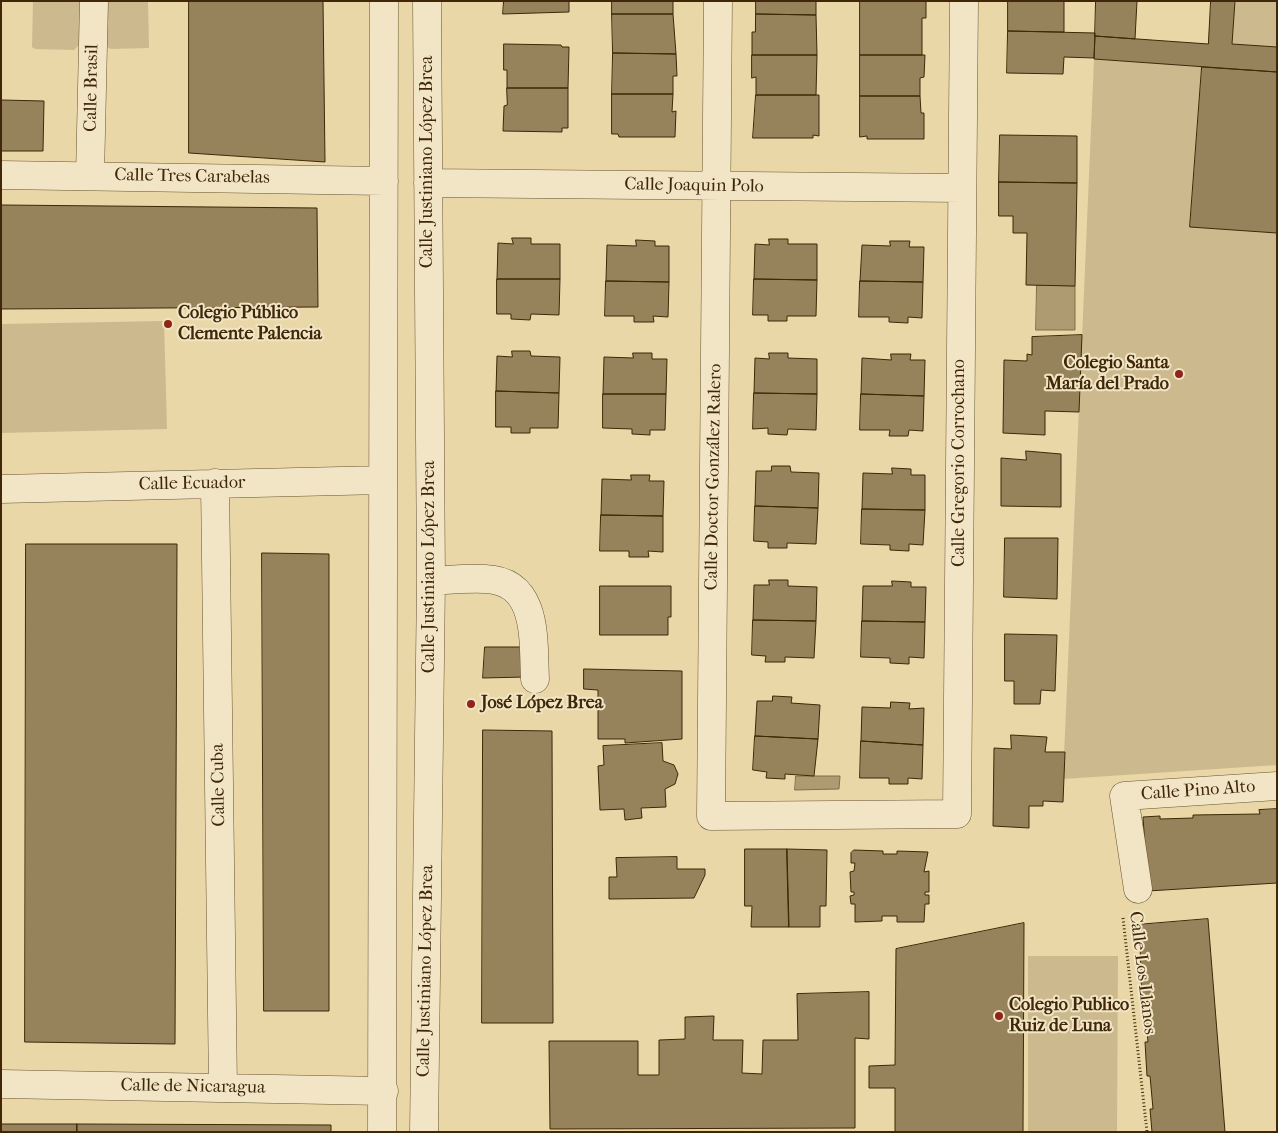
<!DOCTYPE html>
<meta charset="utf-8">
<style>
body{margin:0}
#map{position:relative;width:1278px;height:1133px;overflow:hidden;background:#e9d7a8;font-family:"IM FELL French Canon",serif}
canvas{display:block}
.frame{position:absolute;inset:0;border:2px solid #3f2707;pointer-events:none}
</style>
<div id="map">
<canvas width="1278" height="1133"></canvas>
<div class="frame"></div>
</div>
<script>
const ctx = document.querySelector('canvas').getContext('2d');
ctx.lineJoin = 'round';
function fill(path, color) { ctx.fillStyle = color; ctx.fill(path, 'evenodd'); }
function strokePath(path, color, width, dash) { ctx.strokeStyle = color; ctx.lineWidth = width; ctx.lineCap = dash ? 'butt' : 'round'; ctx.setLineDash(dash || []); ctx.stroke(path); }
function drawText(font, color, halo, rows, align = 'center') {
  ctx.font = font + ' "IM FELL French Canon",serif'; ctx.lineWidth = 4; ctx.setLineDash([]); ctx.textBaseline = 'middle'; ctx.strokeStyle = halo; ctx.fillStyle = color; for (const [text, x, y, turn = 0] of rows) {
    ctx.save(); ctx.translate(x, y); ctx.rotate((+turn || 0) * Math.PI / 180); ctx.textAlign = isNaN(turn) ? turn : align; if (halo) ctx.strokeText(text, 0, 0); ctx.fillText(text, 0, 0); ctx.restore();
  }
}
const green = new Path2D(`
 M 33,1 L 82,1 L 80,44 L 74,50 L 35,49 L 32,47 Z
 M 106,1 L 148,1 L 149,48 L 111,49 L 107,47 Z
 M 1235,1 L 1277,1 L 1277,47 L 1232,44 Z
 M 1094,59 L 1277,72 L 1277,765 L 1063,779 Z
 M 164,321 L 167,429 L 1,433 L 1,324 Z
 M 1028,956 L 1118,956 L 1117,1132 L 1028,1132 Z`);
const water = new Path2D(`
 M 1037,285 L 1075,286 L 1075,330 L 1036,330 Z
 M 796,776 L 840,776 L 839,789 L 795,790 Z`);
const building = new Path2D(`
 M 189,1 L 323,1 L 325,162 L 189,153 Z
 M 504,1 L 569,1 L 569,12 L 503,14 Z
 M 612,1 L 673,1 L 673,14 L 612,14 Z
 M 756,1 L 816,1 L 816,15 L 756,14 Z
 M 860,1 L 926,1 L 926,18 L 922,18 L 922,55 L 860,55 Z
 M 1008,1 L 1064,1 L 1064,32 L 1008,31 Z
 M 1096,1 L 1137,1 L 1135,39 L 1095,36 Z
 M 1211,1 L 1235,1 L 1232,44 L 1277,47 L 1277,72 L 1094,59 L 1095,36 L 1208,44 Z
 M 612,14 L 673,14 L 676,54 L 613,53 Z
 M 756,14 L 816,15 L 817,55 L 752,55 L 752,32 L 755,32 Z
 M 1008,31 L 1095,33 L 1094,58 L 1064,57 L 1063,74 L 1007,73 Z
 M 504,44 L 561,45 L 562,47 L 569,47 L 568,88 L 507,88 L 507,70 L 504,70 Z
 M 613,53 L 676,54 L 677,76 L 673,76 L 673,94 L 612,94 Z
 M 752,55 L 817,55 L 816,95 L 756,95 L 756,77 L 752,78 Z
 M 860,55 L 925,55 L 924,77 L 920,78 L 920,96 L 860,96 Z
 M 1202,67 L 1277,72 L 1277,233 L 1190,227 Z
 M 507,88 L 568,88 L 568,128 L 562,128 L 562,132 L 503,131 L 504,106 L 507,105 Z
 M 612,94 L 673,94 L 672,112 L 676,111 L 675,137 L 619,137 L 618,134 L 612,134 Z
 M 756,95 L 819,95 L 819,136 L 813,135 L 813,138 L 753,138 Z
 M 860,96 L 920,96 L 921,113 L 924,113 L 924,139 L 867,139 L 867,136 L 860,137 Z
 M 1,100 L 44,101 L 43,151 L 1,151 Z
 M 1000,135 L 1077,136 L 1077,183 L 999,182 Z
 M 999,182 L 1077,183 L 1075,286 L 1026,285 L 1027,233 L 1013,233 L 1013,216 L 999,216 Z
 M 1,205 L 317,208 L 318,307 L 1,309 Z
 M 512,238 L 531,238 L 531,244 L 560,244 L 560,279 L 497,279 L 498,243 L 513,244 Z
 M 769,239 L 788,239 L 788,244 L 817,244 L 817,280 L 754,279 L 755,244 L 769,245 Z
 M 636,240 L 655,241 L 655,246 L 669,246 L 669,282 L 606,281 L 607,245 L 636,246 Z
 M 890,241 L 910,241 L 909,247 L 924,247 L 923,282 L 860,281 L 862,245 L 890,246 Z
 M 497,279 L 560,279 L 559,315 L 531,314 L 530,320 L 511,319 L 511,314 L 497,314 Z
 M 754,279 L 817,280 L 816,316 L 787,316 L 787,321 L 768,321 L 768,315 L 753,315 Z
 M 606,281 L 669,282 L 668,317 L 653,316 L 654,322 L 634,322 L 634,316 L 605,316 Z
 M 860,281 L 923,282 L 922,318 L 908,317 L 908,323 L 889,322 L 889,317 L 859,317 Z
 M 1082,335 L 1079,412 L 1045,411 L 1045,435 L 1003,433 L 1004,360 L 1027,361 L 1027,354 L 1032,355 L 1032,337 Z
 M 512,351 L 530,351 L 531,356 L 560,357 L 559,393 L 496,391 L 497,356 L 512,357 Z
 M 633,353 L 652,353 L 652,359 L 667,359 L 666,394 L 603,394 L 604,357 L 633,358 Z
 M 769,353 L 788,353 L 788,358 L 817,359 L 817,394 L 754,393 L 755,358 L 769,359 Z
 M 891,354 L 911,354 L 910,360 L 925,360 L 924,396 L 861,394 L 862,358 L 891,360 Z
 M 496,391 L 559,393 L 558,428 L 530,428 L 530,433 L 511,433 L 511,427 L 496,427 Z
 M 754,393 L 817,394 L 816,430 L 788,429 L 787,435 L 768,434 L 768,428 L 753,429 Z
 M 603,394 L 666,394 L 665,430 L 650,430 L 650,435 L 632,434 L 632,429 L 603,428 Z
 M 861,394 L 924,396 L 923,431 L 909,430 L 908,436 L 889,436 L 890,430 L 860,430 Z
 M 1026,451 L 1061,454 L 1061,507 L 1001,506 L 1001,458 L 1026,460 Z
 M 772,466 L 790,466 L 791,472 L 819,473 L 818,508 L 755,506 L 756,471 L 771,471 Z
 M 892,468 L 911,469 L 911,475 L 925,475 L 925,510 L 862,509 L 863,473 L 892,474 Z
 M 631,475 L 650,475 L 649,481 L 664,481 L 663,516 L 601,515 L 602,479 L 631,480 Z
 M 755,506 L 818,508 L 816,544 L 787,543 L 787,548 L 768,548 L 768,542 L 754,541 Z
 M 862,509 L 925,510 L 923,545 L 909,544 L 909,551 L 890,550 L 890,545 L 861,544 Z
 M 601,515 L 663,516 L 663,552 L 648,551 L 649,557 L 629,557 L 629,551 L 600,551 Z
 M 1005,538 L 1058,538 L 1057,599 L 1004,597 Z
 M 26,544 L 177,544 L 175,1044 L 25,1042 Z
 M 262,553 L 329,554 L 329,1011 L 264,1011 Z
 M 769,580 L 788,580 L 788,586 L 817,587 L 816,621 L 753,620 L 754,585 L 769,585 Z
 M 892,581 L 911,582 L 911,587 L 926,587 L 925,622 L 862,621 L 863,586 L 892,586 Z
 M 600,586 L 671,586 L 671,617 L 668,617 L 668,635 L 600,635 Z
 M 753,620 L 816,621 L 814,658 L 785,657 L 785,662 L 765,662 L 766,656 L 752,655 Z
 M 862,621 L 925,622 L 924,658 L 909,657 L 909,664 L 890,663 L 890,658 L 861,657 Z
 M 1005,634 L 1057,635 L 1055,691 L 1041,690 L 1040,704 L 1014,704 L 1014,681 L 1005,681 Z
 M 485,647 L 526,647 L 526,677 L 483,678 Z
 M 584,669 L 682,671 L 682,739 L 625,743 L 625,739 L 598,739 L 598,690 L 584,689 Z
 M 773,696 L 792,697 L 791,703 L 820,705 L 818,739 L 755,736 L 757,701 L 772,701 Z
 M 891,702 L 910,703 L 909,709 L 924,708 L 923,745 L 861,741 L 862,707 L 890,708 Z
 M 483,730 L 552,731 L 553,1023 L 482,1023 Z
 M 1011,735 L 1047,737 L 1045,752 L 1065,752 L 1063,802 L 1043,801 L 1043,806 L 1029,806 L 1029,828 L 993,826 L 994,748 L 1011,749 Z
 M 755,736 L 818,739 L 814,776 L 785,774 L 785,779 L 766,778 L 767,772 L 753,770 Z
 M 861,741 L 923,745 L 922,779 L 908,778 L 908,784 L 889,784 L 889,778 L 860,778 Z
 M 662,743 L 663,761 L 674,765 L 678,774 L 675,784 L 665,789 L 666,807 L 641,808 L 642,818 L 625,820 L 624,809 L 600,810 L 598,766 L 604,765 L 603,746 Z
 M 1277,809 L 1277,883 L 1148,891 L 1143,817 L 1160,816 L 1160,819 L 1193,818 L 1193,815 L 1260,814 L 1259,810 Z
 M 745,849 L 787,849 L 789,927 L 751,927 L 752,906 L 745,906 Z
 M 787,849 L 827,850 L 826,906 L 820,906 L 820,927 L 789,927 Z
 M 854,850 L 883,851 L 883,854 L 897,854 L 897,851 L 928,852 L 924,872 L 929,871 L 929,892 L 925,892 L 925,895 L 929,895 L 929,904 L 925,904 L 924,922 L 897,922 L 897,916 L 882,916 L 882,921 L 855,922 L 855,904 L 851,904 L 850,896 L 854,895 L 854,892 L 851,892 L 850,872 L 854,871 L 855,863 L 851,863 L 851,853 Z
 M 677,857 L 677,869 L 705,869 L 705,875 L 694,898 L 609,899 L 609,877 L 617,877 L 616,858 Z
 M 1208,919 L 1225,1132 L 1152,1132 L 1150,1109 L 1153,1109 L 1150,1076 L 1147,1076 L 1145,1042 L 1148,1042 L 1145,1009 L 1142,1009 L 1140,942 L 1137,942 L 1136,925 Z
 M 1024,923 L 1023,1132 L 895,1132 L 895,1088 L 869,1088 L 869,1066 L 895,1065 L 896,949 Z
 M 869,992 L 869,1039 L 855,1038 L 855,1128 L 550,1129 L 549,1041 L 638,1041 L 638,1075 L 659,1075 L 659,1040 L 685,1039 L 685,1017 L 714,1016 L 713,1040 L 743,1040 L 742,1073 L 762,1074 L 763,1040 L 798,1040 L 797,994 Z
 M 1,1124 L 77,1124 L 77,1132 L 1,1132 Z
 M 77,1124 L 331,1125 L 331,1132 L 77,1132 Z`);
const path = new Path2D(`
 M 1123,918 L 1147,1132`);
const minor = new Path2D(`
 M 718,1 L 711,816 L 957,814 L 964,1
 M 1,175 L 384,181
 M 90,176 L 94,1
 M 428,183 L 961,188
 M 215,483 L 223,1088
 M 1,489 L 383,480
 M 431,581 C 449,580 467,578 485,579 C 539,581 533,640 535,679
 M 1138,889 L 1124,796 L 1277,786
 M 1,1084 L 384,1091
 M 382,1132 L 384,1
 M 424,1132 L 431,581 L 427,1`);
const markers = [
 [168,324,5,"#8f2418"],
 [1179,374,5,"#8f2418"],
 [471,704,5,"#8f2418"],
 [999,1016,5,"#8f2418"]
];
const streetNames = [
 ["Calle Brasil",92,88,-89],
 ["Calle Justiniano López Brea",428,162,-90],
 ["Calle Tres Carabelas",192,177,1],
 ["Calle Joaquin Polo",694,186,1],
 ["Calle Gregorio Corrochano",960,463,-90],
 ["Calle Doctor González Ralero",714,477,-89],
 ["Calle Ecuador",192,484,-1],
 ["Calle Justiniano López Brea",430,567,-90],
 ["Calle Cuba",219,785,-91],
 ["Calle Pino Alto",1198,791,-4],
 ["Calle Justiniano López Brea",426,971,-89],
 ["Calle Los Llanos",1142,973,83],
 ["Calle de Nicaragua",193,1087,1]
];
const poiNames = [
 ["Colegio Público",178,314],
 ["Clemente Palencia",178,335],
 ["Colegio Santa",1169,364,"right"],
 ["María del Prado",1169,385,"right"],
 ["José López Brea",481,704],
 ["Colegio Publico",1009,1006],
 ["Ruiz de Luna",1009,1027]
];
fill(green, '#ccb98d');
fill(water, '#af9b71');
strokePath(water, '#826d47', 1);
fill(building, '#97835b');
strokePath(building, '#3f2707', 1);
strokePath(minor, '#6a532f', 29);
strokePath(path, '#3f2707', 3, [1, 2.5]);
strokePath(minor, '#f1e5c6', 28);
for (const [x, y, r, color] of markers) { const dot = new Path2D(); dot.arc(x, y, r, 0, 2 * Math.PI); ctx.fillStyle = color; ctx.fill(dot); strokePath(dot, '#f1e5c6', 2); }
drawText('18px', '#3f2707', '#f1e5c6', streetNames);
drawText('bold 18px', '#3f2707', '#f1e5c6', poiNames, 'left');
</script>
